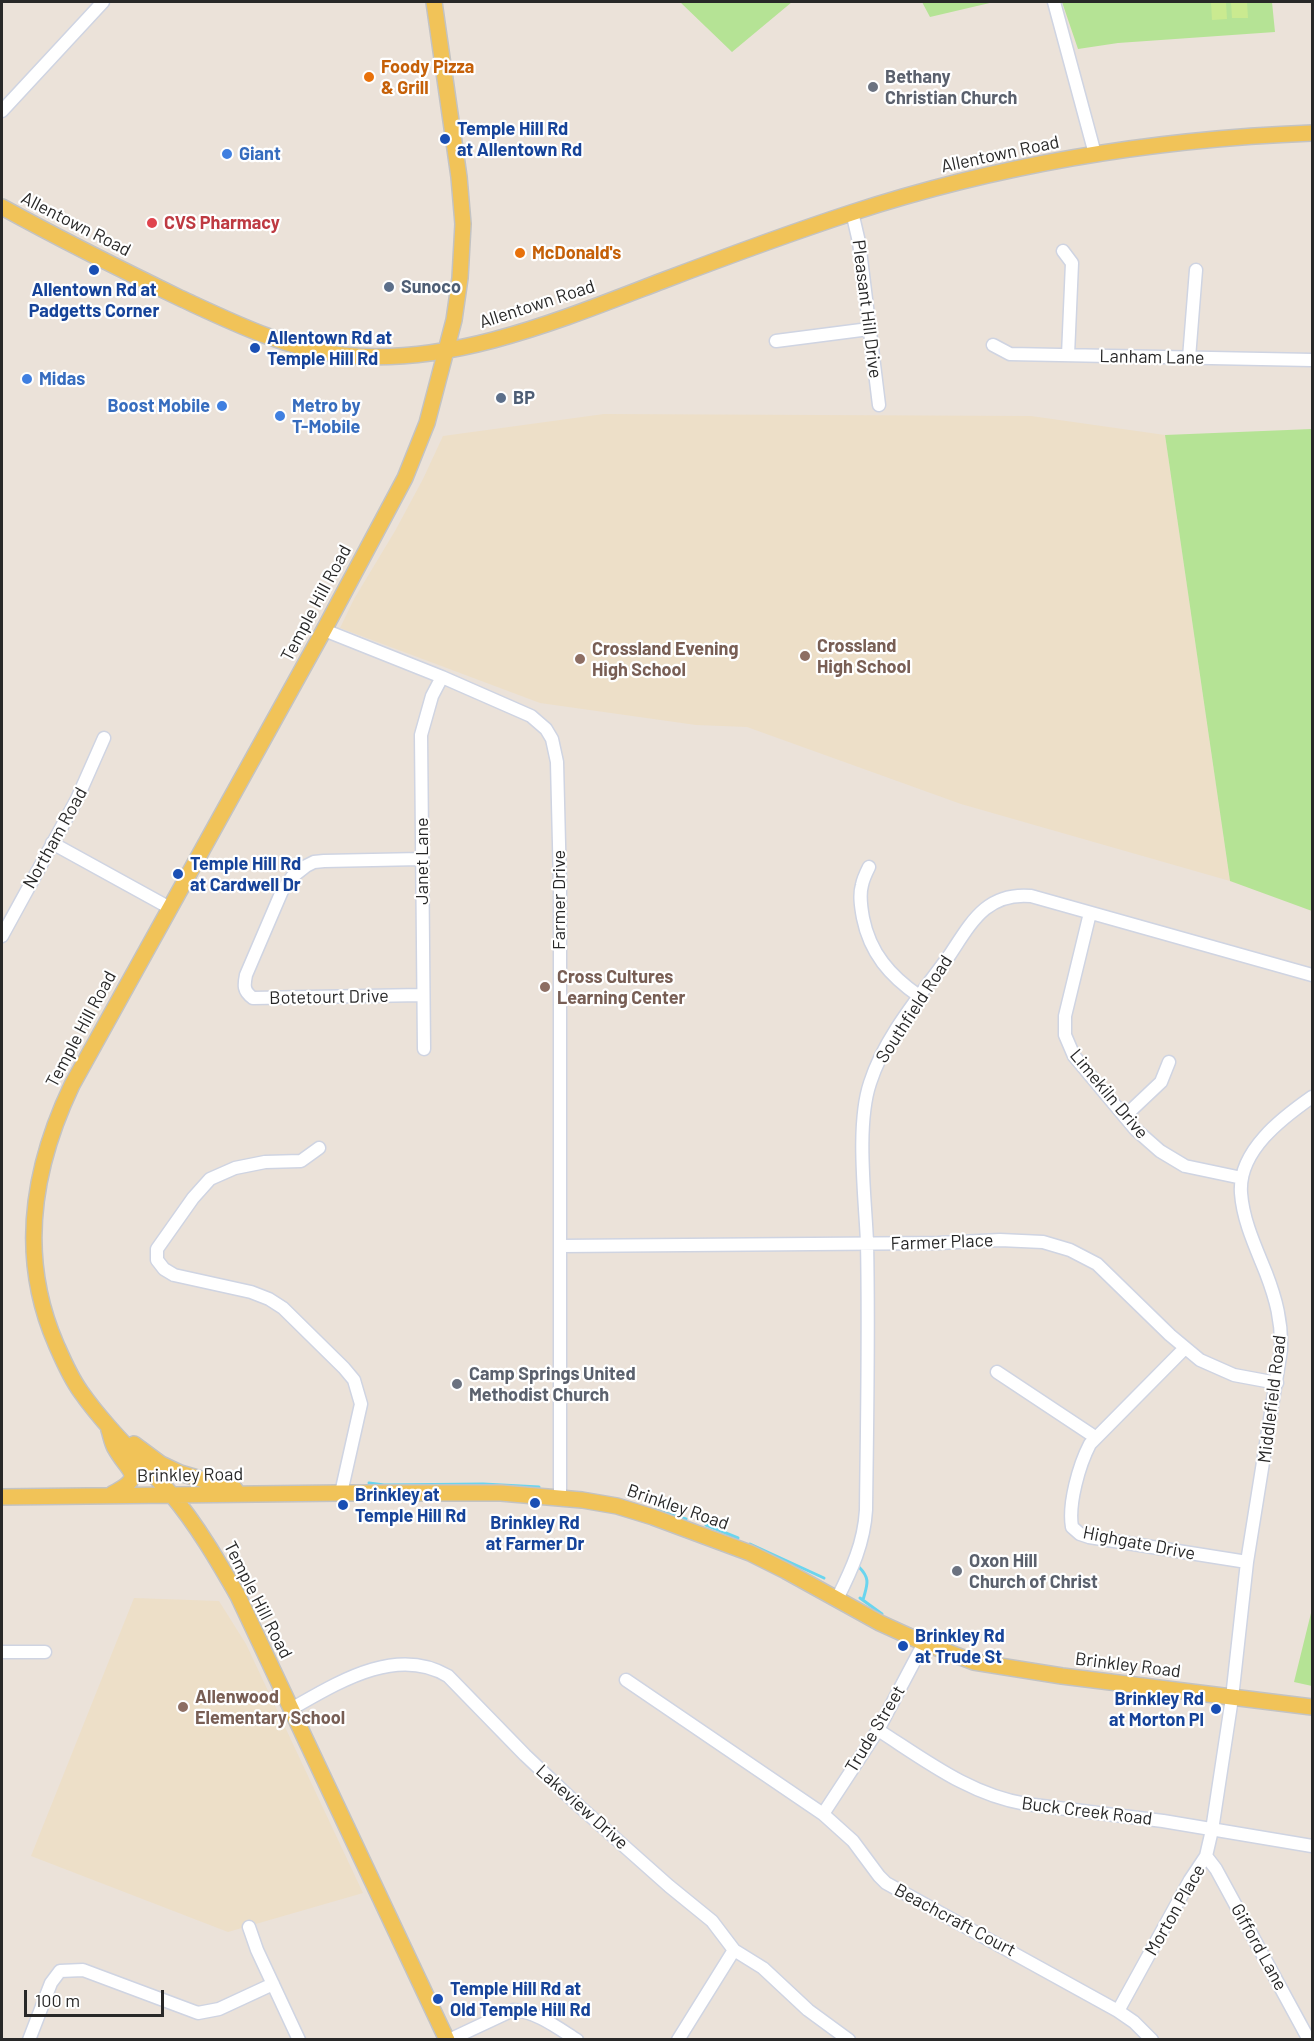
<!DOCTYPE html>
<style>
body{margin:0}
#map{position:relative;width:1314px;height:2041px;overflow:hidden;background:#ebe2d9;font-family:Barlow,sans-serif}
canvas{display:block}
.frame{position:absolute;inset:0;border:3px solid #282828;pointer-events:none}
.scale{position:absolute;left:24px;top:1990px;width:140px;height:27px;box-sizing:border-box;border:3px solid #282828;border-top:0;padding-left:8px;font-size:18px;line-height:21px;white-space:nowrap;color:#282828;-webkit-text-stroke:4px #fff;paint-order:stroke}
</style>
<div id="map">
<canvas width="1314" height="2041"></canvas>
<div class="frame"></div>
<div class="scale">100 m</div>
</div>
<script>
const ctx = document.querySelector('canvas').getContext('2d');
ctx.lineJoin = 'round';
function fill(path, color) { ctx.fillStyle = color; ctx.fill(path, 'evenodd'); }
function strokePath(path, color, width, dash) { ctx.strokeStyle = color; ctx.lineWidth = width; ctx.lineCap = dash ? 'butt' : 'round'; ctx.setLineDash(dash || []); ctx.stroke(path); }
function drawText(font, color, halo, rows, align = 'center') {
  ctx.font = font + ' Barlow,sans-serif'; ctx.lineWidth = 4.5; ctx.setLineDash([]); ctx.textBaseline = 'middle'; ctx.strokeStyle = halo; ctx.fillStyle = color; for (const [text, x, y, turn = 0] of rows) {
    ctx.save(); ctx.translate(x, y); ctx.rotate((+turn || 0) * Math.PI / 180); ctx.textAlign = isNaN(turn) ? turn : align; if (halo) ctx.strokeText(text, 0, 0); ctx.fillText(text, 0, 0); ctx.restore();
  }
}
const education = new Path2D(`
 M 604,414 L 1031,416 L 1165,435 L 1230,881 L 961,804 L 747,727 L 696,725 L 540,703 L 340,628 L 354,599 L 395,531 L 423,479 L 443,436 Z
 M 134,1598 L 219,1601 L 246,1644 L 363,1893 L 228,1932 L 31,1856 Z`);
const green = new Path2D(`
 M 680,2 L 792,2 L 732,52 Z
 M 922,2 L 994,2 L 930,17 Z
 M 1062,2 L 1272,2 L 1275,32 L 1118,43 L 1078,49 Z
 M 1312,429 L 1312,911 L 1230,881 L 1165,435 Z
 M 1312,1609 L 1312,1686 L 1294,1682 Z`);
const pitch = new Path2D(`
 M 1211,2 L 1226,2 L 1227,19 L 1212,20 Z
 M 1231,2 L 1247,2 L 1248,18 L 1232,18 Z`);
const stream = new Path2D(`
 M 369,1483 L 384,1485 L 483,1484 L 539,1487
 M 655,1510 L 686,1519
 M 706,1525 L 738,1538
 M 750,1544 L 824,1578
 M 859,1567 C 871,1579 867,1585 863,1600
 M 860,1598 L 882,1614`);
const minor = new Path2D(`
 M 1054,2 L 1095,154
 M 2,111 L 103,2
 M 852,212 L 859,242 L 879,405
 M 1063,251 L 1072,263 L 1068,355
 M 776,341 L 869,329
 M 993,345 L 1010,354 L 1312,360
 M 1189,358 L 1196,270
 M 324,630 L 442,677 L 531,716 L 546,729 L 552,739 L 557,762 L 560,885 L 560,1497
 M 52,843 L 170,908
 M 421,859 L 324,861 L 314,862 L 306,866 L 292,877 L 282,891 L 246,975 C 244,985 243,991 253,998 L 422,995
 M 869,867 C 866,873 863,879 862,885 C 859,895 861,907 863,918 C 870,953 890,976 919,996
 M 1090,913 L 1065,1016 L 1065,1035 L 1074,1056 L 1135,1129 L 1160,1151 L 1185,1166 L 1242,1178
 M 2,936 L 77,799 L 104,738
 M 424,1049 L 421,735 L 432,696 L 442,677
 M 1125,1116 L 1161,1082 L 1169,1062
 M 319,1148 L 301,1161 L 265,1162 L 235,1168 L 210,1179 L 193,1198 L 157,1249 L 157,1260 L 164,1269 L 174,1275 L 251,1292 L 269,1299 L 283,1308 L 344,1368 L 354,1380 L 361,1404 L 341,1493
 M 561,1246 L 938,1243 L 1000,1240 L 1043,1242 L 1070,1250 L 1097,1264 L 1170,1335 L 1200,1360 L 1234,1375 L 1277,1383
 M 1185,1348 L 1090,1444 C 1079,1465 1068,1504 1072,1527 L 1080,1534 L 1089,1537 L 1247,1562
 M 997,1372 L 1095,1437
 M 837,1599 C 852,1569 864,1543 866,1510 C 867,1421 869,1331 867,1242 C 865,1196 856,1125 870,1083 C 885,1036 920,996 949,956 C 971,923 986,892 1031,896 L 1312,975
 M 2,1652 L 45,1652
 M 626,1680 L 823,1814 L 853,1841 L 879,1876 L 886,1883 L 1118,2011 L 1134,2022 L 1152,2040
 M 291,1709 C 337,1683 396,1645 448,1676 L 525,1755 L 579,1806 L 669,1886 L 712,1921 L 734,1950 L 763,1968 L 808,2010 L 849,2040
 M 878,1730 C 925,1760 970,1795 1026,1804 L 1163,1821 L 1312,1846
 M 823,1814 L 878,1730 L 924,1643
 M 1206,1856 L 1216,1869 L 1309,2040
 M 249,1927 L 257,1950 L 299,2040
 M 1118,2011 L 1190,1880 L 1206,1856 L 1212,1830 L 1232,1698 L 1247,1562 L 1281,1350 C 1282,1322 1276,1299 1266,1273 C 1256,1248 1243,1221 1241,1193 C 1238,1151 1282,1118 1312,1097
 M 29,2040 L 51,1983 L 60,1971 L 83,1970 L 198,2013 L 219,2009 L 273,1984
 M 449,2040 L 513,2010 C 536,2011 558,2028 577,2040
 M 678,2040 L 734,1950`);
const major = new Path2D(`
 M 434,2 L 459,177 L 463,224 L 460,278 L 454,320 L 427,423 L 405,478 L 324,630 L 72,1085 C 32,1169 18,1257 56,1344 C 63,1360 70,1377 81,1392 C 107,1429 141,1460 171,1494 C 197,1525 218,1561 238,1596 L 447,2040
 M 2,207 C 60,239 120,269 180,298 C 232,322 284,348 342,355 C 450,367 563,319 662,281 C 725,257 787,234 851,213 C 1000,164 1156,139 1312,133
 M 109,1430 C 111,1436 112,1443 115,1448 C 128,1472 147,1476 112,1494
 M 134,1444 L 161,1464 L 180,1473 L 235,1489
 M 2,1497 L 341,1493 L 501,1493 L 582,1500 L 617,1506 L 653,1517 L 750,1553 L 786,1571 L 880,1623 L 924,1643 L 974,1662 L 1062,1676 L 1312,1707`);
const markers = [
 [369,77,6,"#e8710a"],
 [873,87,6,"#6b7280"],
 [445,139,6,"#1a4fb4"],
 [227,154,6,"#3f7fe0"],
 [152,223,6,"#e0444e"],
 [520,253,6,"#e8710a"],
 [94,270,6,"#1a4fb4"],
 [389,287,6,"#5c6f8a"],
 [255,348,6,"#1a4fb4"],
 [27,379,6,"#3f7fe0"],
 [501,398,6,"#5c6f8a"],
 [222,406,6,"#3f7fe0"],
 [280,416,6,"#3f7fe0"],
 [805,656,6,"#8d6e63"],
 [580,659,6,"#8d6e63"],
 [178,874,6,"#1a4fb4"],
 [545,987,6,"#8d6e63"],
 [457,1384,6,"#6b7280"],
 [535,1503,6,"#1a4fb4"],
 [343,1505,6,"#1a4fb4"],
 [957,1571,6,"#6b7280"],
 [903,1646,6,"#1a4fb4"],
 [183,1707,6,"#8d6e63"],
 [1216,1709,6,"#1a4fb4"],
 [438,1999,6,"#1a4fb4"]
];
const foodNames = [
 ["Foody Pizza",381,67],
 ["& Grill",381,88],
 ["McDonald's",532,253]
];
const worshipNames = [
 ["Bethany",885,77],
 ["Christian Church",885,98],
 ["Camp Springs United",469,1374],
 ["Methodist Church",469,1395],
 ["Oxon Hill",969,1561],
 ["Church of Christ",969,1582]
];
const transitNames = [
 ["Temple Hill Rd",457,129],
 ["at Allentown Rd",457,150],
 ["Allentown Rd at",94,290,"center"],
 ["Padgetts Corner",94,311,"center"],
 ["Allentown Rd at",267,338],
 ["Temple Hill Rd",267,359],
 ["Temple Hill Rd",190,864],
 ["at Cardwell Dr",190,885],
 ["Brinkley at",355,1495],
 ["Temple Hill Rd",355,1516],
 ["Brinkley Rd",535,1523,"center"],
 ["at Farmer Dr",535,1544,"center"],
 ["Brinkley Rd",915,1636],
 ["at Trude St",915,1657],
 ["Brinkley Rd",1204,1699,"right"],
 ["at Morton Pl",1204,1720,"right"],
 ["Temple Hill Rd at",450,1989],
 ["Old Temple Hill Rd",450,2010]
];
const shopNames = [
 ["Giant",239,154],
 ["Midas",39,379],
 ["Boost Mobile",210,406,"right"],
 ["Metro by",292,406],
 ["T-Mobile",292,427]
];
const streetNames = [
 ["Allentown Road",1000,154,-12],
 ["Allentown Road",76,224,27],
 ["Allentown Road",537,304,-18],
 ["Pleasant Hill Drive",867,309,83],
 ["Lanham Lane",1152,357,1],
 ["Temple Hill Road",316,603,-62],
 ["Northam Road",55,838,-61],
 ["Janet Lane",422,861,-90],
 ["Farmer Drive",559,900,-90],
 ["Botetourt Drive",329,997,-1],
 ["Southfield Road",914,1009,-57],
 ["Temple Hill Road",81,1029,-62],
 ["Limekiln Drive",1109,1094,50],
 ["Farmer Place",942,1242,-2],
 ["Middlefield Road",1272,1399,-83],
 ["Brinkley Road",190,1475,-1],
 ["Brinkley Road",678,1507,19],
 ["Highgate Drive",1139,1543,11],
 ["Temple Hill Road",258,1600,63],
 ["Brinkley Road",1128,1665,7],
 ["Trude Street",875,1729,-59],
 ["Lakeview Drive",582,1807,42],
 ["Buck Creek Road",1087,1811,7],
 ["Morton Place",1175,1910,-60],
 ["Beachcraft Court",955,1920,28],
 ["Gifford Lane",1259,1947,61]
];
const healthNames = [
 ["CVS Pharmacy",164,223]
];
const serviceNames = [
 ["Sunoco",401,287],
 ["BP",513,398]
];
const educationNames = [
 ["Crossland",817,646],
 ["High School",817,667],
 ["Crossland Evening",592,649],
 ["High School",592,670],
 ["Cross Cultures",557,977],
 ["Learning Center",557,998],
 ["Allenwood",195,1697],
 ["Elementary School",195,1718]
];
fill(education, '#eddfc8');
fill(green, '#b5e395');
fill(pitch, '#caea90');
strokePath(stream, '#6ad5ef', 3);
strokePath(minor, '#cfd4e2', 15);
strokePath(major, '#c3c3c3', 18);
strokePath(minor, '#fff', 12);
strokePath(major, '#f1c358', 15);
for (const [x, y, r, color] of markers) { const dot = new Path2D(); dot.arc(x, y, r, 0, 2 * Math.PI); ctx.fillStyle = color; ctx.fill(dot); strokePath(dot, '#fff', 2); }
drawText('bold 18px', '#c56008', '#fff', foodNames, 'left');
drawText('bold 18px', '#5b616d', '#fff', worshipNames, 'left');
drawText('bold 18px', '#164399', '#fff', transitNames, 'left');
drawText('bold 18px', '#366cbe', '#fff', shopNames, 'left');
drawText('18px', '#282828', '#fff', streetNames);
drawText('bold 18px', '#be3a42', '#fff', healthNames, 'left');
drawText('bold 18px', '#4e5e75', '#fff', serviceNames, 'left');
drawText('bold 18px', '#785e54', '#fff', educationNames, 'left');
</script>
